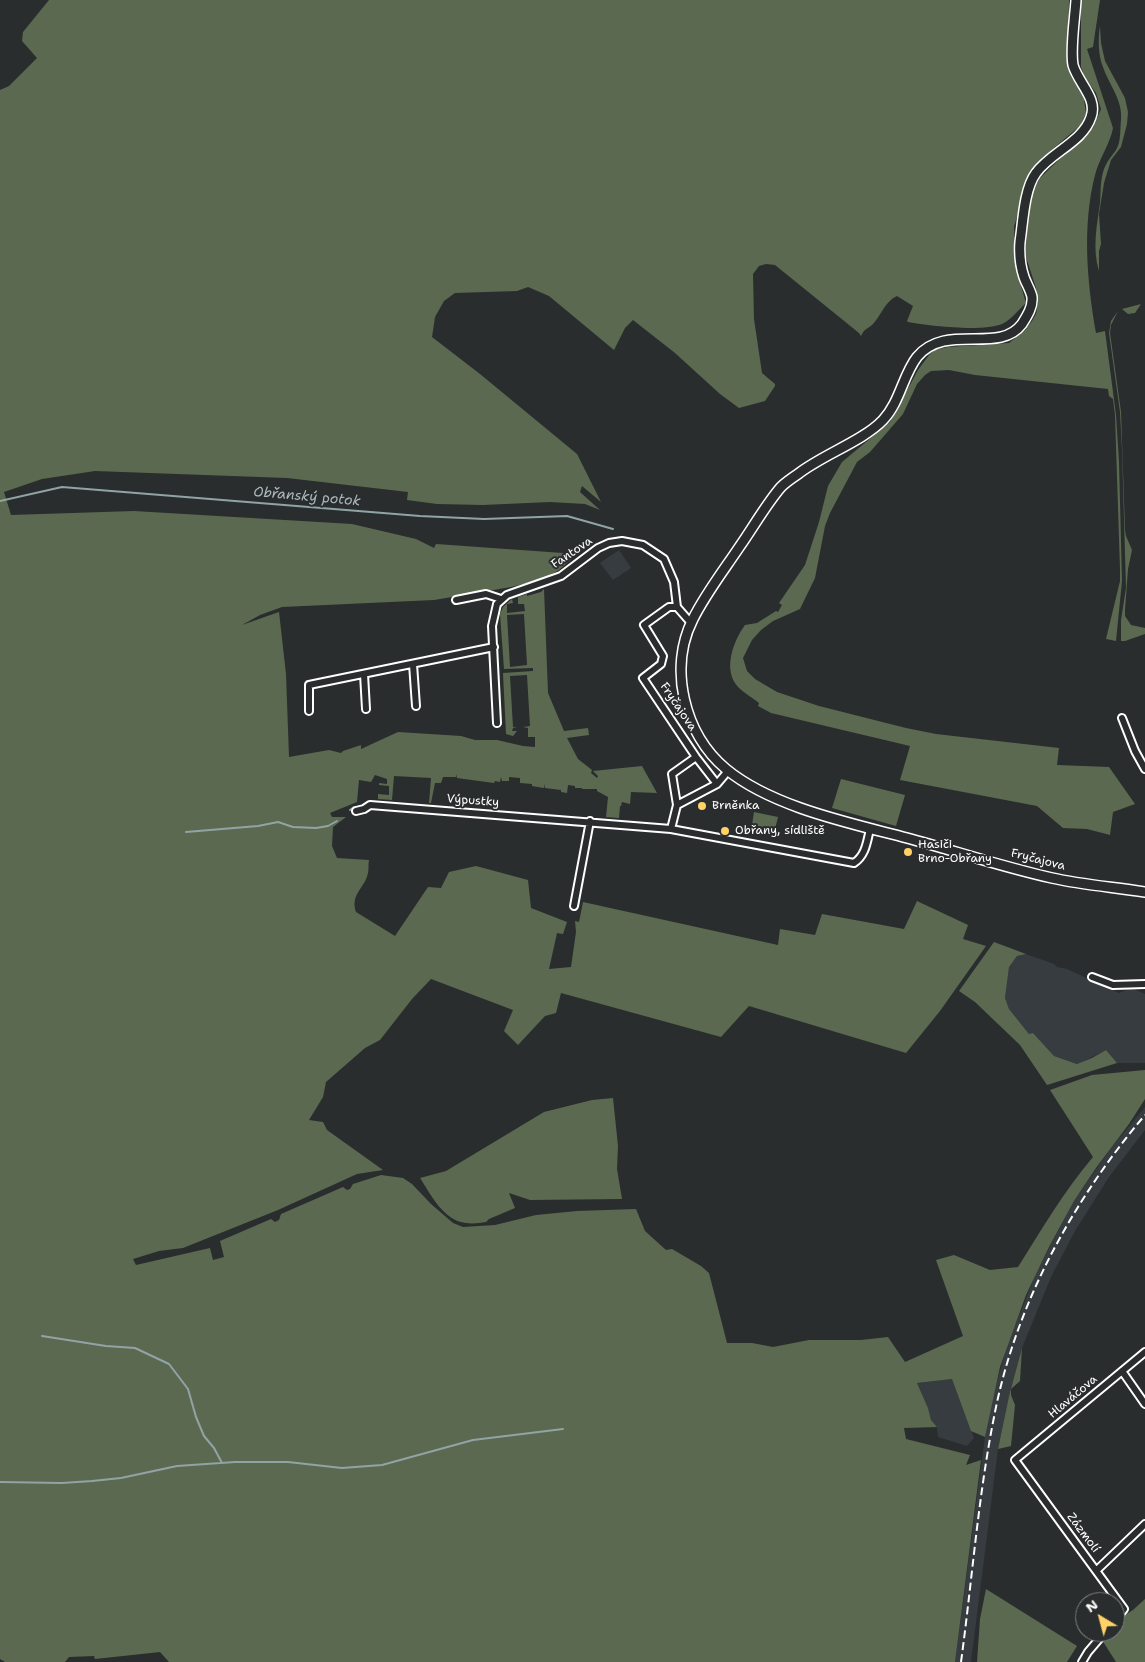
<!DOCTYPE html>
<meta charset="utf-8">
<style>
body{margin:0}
#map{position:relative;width:1145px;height:1662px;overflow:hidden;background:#2a2d2e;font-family:"Shantell Sans",sans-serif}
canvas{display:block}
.north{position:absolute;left:1075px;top:1592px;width:50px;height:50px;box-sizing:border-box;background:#2a2d2e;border:1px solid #7f8182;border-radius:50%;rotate:323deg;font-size:14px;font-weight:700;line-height:20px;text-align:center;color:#fff}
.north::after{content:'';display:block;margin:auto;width:18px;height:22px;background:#ffd166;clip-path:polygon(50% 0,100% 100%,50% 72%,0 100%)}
</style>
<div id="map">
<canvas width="1145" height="1662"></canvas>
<div class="north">N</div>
</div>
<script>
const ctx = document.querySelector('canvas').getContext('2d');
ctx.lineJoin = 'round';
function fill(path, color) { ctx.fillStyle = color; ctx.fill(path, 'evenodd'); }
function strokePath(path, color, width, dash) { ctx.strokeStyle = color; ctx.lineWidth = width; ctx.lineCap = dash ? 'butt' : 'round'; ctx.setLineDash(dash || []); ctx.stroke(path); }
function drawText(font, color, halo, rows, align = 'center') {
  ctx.font = font + ' "Shantell Sans",sans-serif'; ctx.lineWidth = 4; ctx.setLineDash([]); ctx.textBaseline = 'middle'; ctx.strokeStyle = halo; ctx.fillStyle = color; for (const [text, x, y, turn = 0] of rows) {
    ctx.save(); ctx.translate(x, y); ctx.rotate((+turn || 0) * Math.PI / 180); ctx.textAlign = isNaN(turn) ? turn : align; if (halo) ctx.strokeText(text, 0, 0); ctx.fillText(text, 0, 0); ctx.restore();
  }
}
const built = new Path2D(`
 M 619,550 L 631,568 L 613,580 L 600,563 Z
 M 1026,954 L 1054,964 L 1057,967 L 1067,969 L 1119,993 L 1131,988 L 1145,994 L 1145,1063 L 1117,1063 L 1106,1050 L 1078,1064 L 1054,1056 L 1033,1033 L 1029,1034 L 1009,1009 L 1005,998 L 1009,967 L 1017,956 Z
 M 1145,1107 L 1145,1130 L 1109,1177 L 1075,1231 L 1051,1277 L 1022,1348 L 1009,1396 L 998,1449 L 971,1662 L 955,1662 L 985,1437 L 994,1392 L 1008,1343 L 1037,1271 L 1074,1201 L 1112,1147 Z
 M 952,1379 L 974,1438 L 967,1446 L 938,1437 L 937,1427 L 931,1420 L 928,1408 L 917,1383 Z`);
const green = new Path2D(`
 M 49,0 L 1069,0 L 1068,58 L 1072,74 L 1083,93 L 1086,113 L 1081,125 L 1042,158 L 1029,175 L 1014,227 L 1016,269 L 1026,303 C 1018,310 1011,320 1002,324 C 982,332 930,326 908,322 L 907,321 L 913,306 L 897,296 C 885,301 881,316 872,325 C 866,330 865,328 861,336 L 859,333 L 775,265 L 766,264 L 759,266 L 753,274 L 754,319 L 762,373 L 775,384 L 775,386 L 765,401 L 739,408 L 720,394 L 675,353 L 633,320 L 625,328 L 614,350 L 549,296 L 528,287 L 517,291 L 455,293 L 444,301 L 435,317 L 432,337 L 480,374 L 577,454 L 601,502 L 582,486 L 580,492 L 600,510 L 585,504 L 550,502 L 483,505 L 437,504 L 407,500 L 408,492 L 287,478 L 95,471 L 42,479 L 4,492 L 11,515 L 134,511 L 352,524 L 416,539 L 434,548 L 436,544 L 577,554 L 559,570 L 541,580 L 511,587 L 434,600 L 282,607 L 260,615 L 242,625 L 279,612 L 286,674 L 289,757 L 329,750 L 341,753 L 343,751 L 361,745 L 361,749 L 398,732 L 461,736 L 475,740 L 497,740 L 523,746 L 535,747 L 535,737 L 528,737 L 528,728 L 523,727 L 530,726 L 527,675 L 510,676 L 513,727 L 517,728 L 513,728 L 512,731 L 517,731 L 513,736 L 506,734 L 503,673 L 533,671 L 533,668 L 504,669 L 500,614 L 503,607 L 512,599 L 513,603 L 507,604 L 507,613 L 525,611 L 524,604 L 518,604 L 518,597 L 527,594 L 527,596 L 541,592 L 544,589 L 548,693 L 564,731 L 588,728 L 589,735 L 567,738 L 578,759 L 592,770 L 591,773 L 597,778 L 598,776 L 593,771 L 642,766 L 657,793 L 631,792 L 630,804 L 622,802 L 621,806 L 620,806 L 619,818 L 606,817 L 608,797 L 597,791 L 597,789 L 582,789 L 582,788 L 575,788 L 575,786 L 568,785 L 567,793 L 561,792 L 561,790 L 545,788 L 545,784 L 544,788 L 532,786 L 532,784 L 520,783 L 520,778 L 509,777 L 509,781 L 502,781 L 501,777 L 500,782 L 495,781 L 494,783 L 457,778 L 456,774 L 456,777 L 443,777 L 441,783 L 435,783 L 431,803 L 429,803 L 431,778 L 394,776 L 392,800 L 378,799 L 378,794 L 389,795 L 389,786 L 379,785 L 379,783 L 387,784 L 387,779 L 375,775 L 371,782 L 359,780 L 357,802 L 330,813 L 332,817 L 346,817 L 333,827 L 332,846 L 337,858 L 369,860 C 368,864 369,869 368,873 C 365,888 350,894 356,912 L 395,936 L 428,887 L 441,888 L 449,872 L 476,866 L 528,880 L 531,908 L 567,922 L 563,934 L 557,933 L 549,969 L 571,967 L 576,932 L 575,921 L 579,922 L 583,902 L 778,945 L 780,929 L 815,935 L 822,914 L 904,929 L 917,901 L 968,925 L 963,939 L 986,946 L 940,1011 L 906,1053 L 749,1006 L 721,1037 L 561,993 L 556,1013 L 545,1016 L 518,1045 L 504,1031 L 513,1010 L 431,979 L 412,999 L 380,1040 L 365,1048 L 326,1082 L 323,1097 L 309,1120 L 323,1122 L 327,1130 L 383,1170 L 357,1174 L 278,1210 L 183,1248 L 159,1251 L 133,1259 L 136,1265 L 210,1248 L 213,1260 L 224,1257 L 220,1241 L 271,1219 L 275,1222 L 279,1220 L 281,1214 L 343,1187 L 347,1190 L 350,1189 L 353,1184 L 381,1175 L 403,1178 L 412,1184 L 431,1204 L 453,1223 L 463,1227 L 495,1225 L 536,1215 L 577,1211 L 636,1209 L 645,1231 L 666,1250 L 672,1249 L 701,1266 L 709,1273 L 727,1343 L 752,1343 L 773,1347 L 809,1340 L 861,1340 L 888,1337 L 905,1362 L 963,1336 L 936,1260 L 954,1255 L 990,1270 L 1018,1267 C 1042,1229 1064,1191 1093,1157 L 1050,1090 L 1092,1075 L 1145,1070 L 1145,1099 L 1129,1124 L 1096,1168 L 1074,1201 L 1049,1247 L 1026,1295 L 1000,1367 L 985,1437 L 971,1431 L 952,1379 L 917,1383 L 928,1408 L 931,1420 L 937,1427 L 904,1428 L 906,1439 L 970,1455 L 966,1465 L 981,1460 L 955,1662 L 169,1662 L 160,1652 L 95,1659 L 94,1656 L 69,1657 L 65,1662 L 5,1662 L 0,1659 L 0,90 L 9,86 L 37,58 L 22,41 L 23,32 ZM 524,614 L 527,665 L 510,667 L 507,615 Z
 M 1081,0 L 1100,0 L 1093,47 L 1087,49 L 1113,128 C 1110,144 1099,159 1095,175 C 1082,226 1087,282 1096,333 L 1105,331 L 1116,415 L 1119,462 L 1122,581 L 1116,641 L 1106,639 L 1120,581 L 1120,569 L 1115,415 L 1113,399 L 1109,396 L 1108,389 L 975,375 L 949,370 L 931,371 L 925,375 L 917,384 L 903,414 L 870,452 L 857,462 L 830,513 L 825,526 L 815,578 L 800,609 L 773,621 L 761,630 L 752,640 L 743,658 L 747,671 L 755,679 L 777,692 L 819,706 L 906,728 L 936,734 L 1059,748 L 1057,765 L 1109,767 L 1135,804 L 1113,812 L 1110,835 L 1087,829 L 1063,828 L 1037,806 L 900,780 L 910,746 L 771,713 L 758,706 L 759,703 C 752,697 740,691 735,683 C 724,666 734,640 745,625 L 757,623 L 776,611 L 778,612 L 782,605 L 779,603 L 805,565 L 819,522 L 828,486 L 842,462 L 890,422 L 918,370 L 929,355 L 934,350 L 948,347 L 1009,343 L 1025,330 L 1032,321 L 1036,314 L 1038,303 L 1036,288 L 1025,254 L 1029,211 L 1033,190 L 1040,178 L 1068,151 L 1086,137 L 1094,126 L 1101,109 L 1096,93 L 1084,76 L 1081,67 Z
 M 1100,26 L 1101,43 L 1105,61 L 1125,98 L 1128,112 L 1127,124 L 1121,147 L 1111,160 L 1104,183 L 1099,214 L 1101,244 L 1099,251 L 1099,271 C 1092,248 1097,225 1100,203 C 1101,191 1100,181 1104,169 C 1107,161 1111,157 1116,150 C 1121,142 1120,130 1121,120 C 1123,100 1109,85 1103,67 C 1098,55 1098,38 1100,26 Z
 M 1145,303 L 1141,304 L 1135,313 L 1128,314 L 1122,309 Z
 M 1118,311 L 1111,325 L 1110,333 L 1121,412 L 1125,530 L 1126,536 L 1132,550 L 1128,569 L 1125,610 L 1125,616 L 1131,625 L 1145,628 L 1145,634 L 1125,641 L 1121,641 L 1121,620 L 1126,588 L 1122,449 L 1120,412 L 1109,333 L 1111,321 Z
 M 841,779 L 905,795 L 896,826 L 832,808 Z
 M 754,812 L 778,817 L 775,829 L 752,825 Z
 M 994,942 L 1026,954 L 1017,956 L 1009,967 L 1005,998 L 1009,1009 L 1029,1034 L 1033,1033 L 1054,1056 L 1077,1064 L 1092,1058 L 1106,1050 L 1117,1063 L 1047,1085 L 1020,1045 L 975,1002 L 959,991 Z
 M 613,1098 L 618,1146 L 617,1169 L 622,1199 L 530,1200 L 509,1193 L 515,1208 L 489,1219 L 486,1222 C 480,1223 472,1224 466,1223 C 444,1221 431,1195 420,1178 L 446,1171 L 544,1112 L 592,1100 Z
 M 1022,1348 L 1020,1381 L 1011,1389 L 1011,1395 L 1015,1405 L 1011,1446 L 998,1449 L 1009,1396 Z
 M 986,1589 L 1077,1646 L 1067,1662 L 977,1662 L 980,1619 Z
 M 1145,1599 L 1145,1662 L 1116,1662 L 1102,1640 L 1108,1632 L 1115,1632 L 1115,1623 L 1120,1616 L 1122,1617 L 1133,1610 Z`);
const stream = new Path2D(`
 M 0,501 L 62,487 L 420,516 L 484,519 L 567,516 L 613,529
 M 350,810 L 354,807
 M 186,832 L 258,826 L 278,822 L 293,827 L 316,828 L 328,826 L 337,821
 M 42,1336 L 106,1346 L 135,1348 L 169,1364 L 188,1389 L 196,1417 L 204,1436 L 214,1448 L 222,1463
 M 0,1482 L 62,1483 L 92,1481 L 121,1478 L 177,1466 L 235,1462 L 288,1462 L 342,1468 L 382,1465 L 473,1440 L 563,1429`);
const minor = new Path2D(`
 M 456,600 L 486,594 L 501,599
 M 691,623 L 677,607 L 669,607 L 644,625 L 663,656 L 661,664 L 643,678 L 696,757 L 717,784
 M 413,664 L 416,706
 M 364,674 L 366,709
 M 309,711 L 309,685 L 494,647
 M 1122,718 L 1135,751 L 1145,769
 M 497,723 L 492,626 L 497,604 L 507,595 L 561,576 L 598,548 L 609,543 L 622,541 L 643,545 L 664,559 L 674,582 L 677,607
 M 677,805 L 672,774 L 696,757
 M 356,811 L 364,809 L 370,805 L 671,829 L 854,863 C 866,855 867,841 870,829
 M 671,829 L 677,805 L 717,784 L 728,771
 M 574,906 L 590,821
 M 1092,977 L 1113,985 L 1145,984
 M 1122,1371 L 1145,1404
 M 1097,1570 L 1145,1524
 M 1115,1620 L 1124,1609 L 1015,1460 L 1145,1352
 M 1082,1662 L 1088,1652 L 1105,1632`);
const secondary = new Path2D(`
 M 1076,0 C 1075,17 1070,49 1073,65 C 1078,83 1098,98 1091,117 C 1083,142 1051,152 1036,173 C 1024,189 1023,222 1020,242 C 1019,255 1020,265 1024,277 C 1026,283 1031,291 1032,297 C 1033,307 1027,316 1022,324 C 999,355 946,322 917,357 C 903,375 900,402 883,420 C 863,441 822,455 798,474 C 792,478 786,482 781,487 C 767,503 752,529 740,546 C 724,570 706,593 693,619 C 668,668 684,734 726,769 C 772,807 850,823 907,838 C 955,851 1003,867 1052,878 C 1083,885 1114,887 1145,892`);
const rail = new Path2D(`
 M 961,1662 C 972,1581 978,1498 994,1417 C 1015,1306 1072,1201 1145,1115`);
const markers = [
 [702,806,5,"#ffd166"],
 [725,831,5,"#ffd166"],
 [908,852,5,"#ffd166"]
];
const streetNames = [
 ["Fantova",572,553,-34],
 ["Fryčajova",678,707,56],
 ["Výpustky",473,801,4],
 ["Fryčajova",1038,860,14],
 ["Hlaváčova",1073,1397,-40],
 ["Zázmolí",1083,1533,53]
];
const poiNames = [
 ["Brněnka",712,806],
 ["Obřany, sídliště",735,831],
 ["Hasiči",918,845],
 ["Brno-Obřany",918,859]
];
const waterNames = [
 ["Obřanský potok",307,497,5]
];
fill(built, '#373c41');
fill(green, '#5b6951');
strokePath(stream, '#91a3a5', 2);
strokePath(minor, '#fff', 10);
strokePath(secondary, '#fff', 12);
strokePath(minor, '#2a2d2e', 6);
strokePath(secondary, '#2a2d2e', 9);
strokePath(rail, '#fff', 2, [8, 4]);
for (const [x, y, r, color] of markers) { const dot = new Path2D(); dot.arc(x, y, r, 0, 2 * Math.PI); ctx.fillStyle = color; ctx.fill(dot); strokePath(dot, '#2a2d2e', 2); }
drawText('12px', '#fff', '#2a2d2e', streetNames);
drawText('12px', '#fff', '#2a2d2e', poiNames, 'left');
drawText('italic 14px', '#acbabc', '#2a2d2e', waterNames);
</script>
